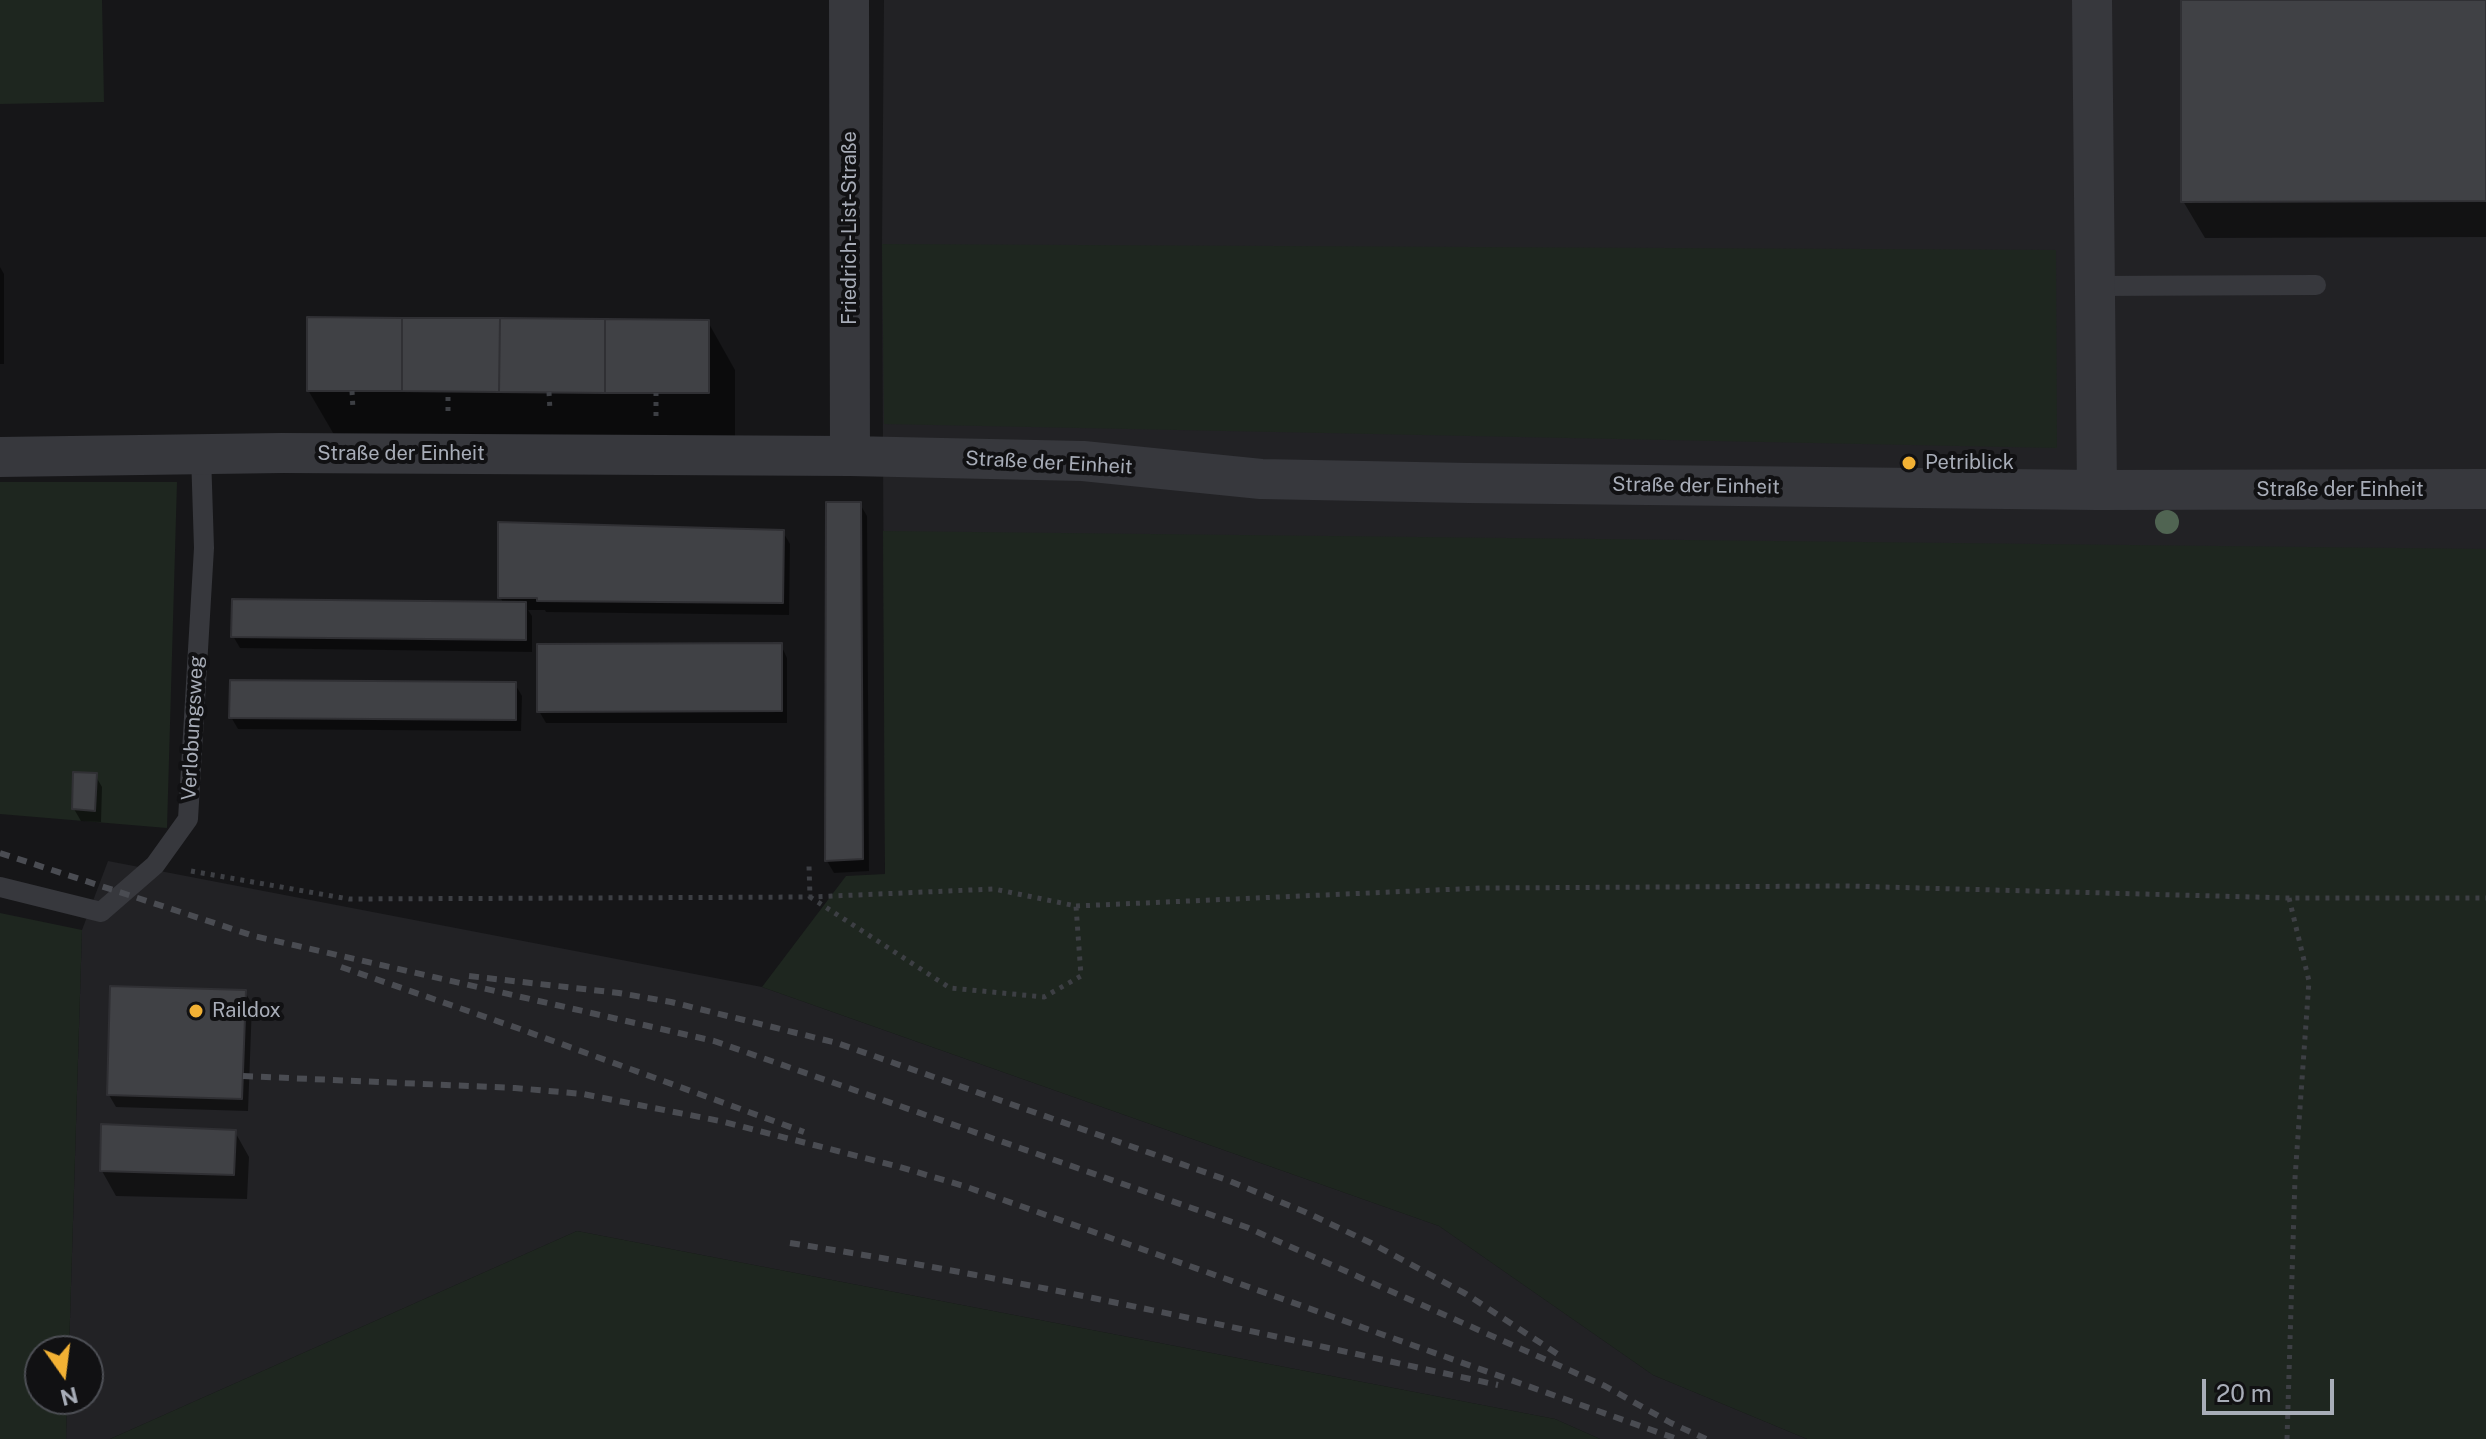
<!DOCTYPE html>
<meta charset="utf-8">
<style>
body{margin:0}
#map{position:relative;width:2486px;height:1439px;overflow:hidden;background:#161618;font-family:"Public Sans",sans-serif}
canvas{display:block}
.north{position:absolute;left:24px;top:1335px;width:80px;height:80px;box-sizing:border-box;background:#111113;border:2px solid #4d4f55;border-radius:50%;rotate:166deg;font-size:22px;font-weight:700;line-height:32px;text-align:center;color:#a8adb8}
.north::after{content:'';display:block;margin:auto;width:28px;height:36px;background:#f2b134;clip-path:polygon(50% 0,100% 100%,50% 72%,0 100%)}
.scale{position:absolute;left:2202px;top:1379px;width:132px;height:36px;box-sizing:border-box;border:4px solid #a8adb8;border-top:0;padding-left:10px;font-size:24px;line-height:28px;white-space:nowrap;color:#a8adb8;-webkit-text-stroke:6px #111113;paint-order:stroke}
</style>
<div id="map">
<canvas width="2486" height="1439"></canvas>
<div class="north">N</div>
<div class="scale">20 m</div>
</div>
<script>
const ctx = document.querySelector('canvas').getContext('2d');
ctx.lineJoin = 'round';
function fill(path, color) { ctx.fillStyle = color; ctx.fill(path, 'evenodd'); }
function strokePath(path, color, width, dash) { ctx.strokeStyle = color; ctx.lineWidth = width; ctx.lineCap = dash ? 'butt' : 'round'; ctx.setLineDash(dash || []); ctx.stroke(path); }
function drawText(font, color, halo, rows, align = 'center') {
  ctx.font = font + ' "Public Sans",sans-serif'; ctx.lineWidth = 8; ctx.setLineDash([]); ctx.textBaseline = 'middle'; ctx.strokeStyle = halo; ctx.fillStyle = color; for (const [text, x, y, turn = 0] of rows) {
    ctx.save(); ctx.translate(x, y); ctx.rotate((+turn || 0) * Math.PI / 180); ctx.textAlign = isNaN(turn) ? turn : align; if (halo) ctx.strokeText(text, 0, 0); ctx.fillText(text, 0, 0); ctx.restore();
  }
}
const built = new Path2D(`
 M 884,0 L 2486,0 L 2486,851 L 885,874 L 882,244 Z
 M 108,861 L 762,987 L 1439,1226 L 1653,1375 L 1807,1439 L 1600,1439 L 1555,1419 L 577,1231 L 110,1439 L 66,1439 L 67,1399 L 88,1399 L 88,1351 L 69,1351 L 82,930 Z`);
const green = new Path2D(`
 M 0,0 L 102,0 L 104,102 L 0,104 Z
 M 882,244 L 2056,250 L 2057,448 L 884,424 Z
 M 0,482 L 177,482 L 167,828 L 0,814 Z
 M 883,531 L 2486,549 L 2486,1439 L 1807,1439 L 1653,1375 L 1439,1226 L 762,987 L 846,876 L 885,874 Z
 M 0,913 L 82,930 L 69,1351 L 40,1351 L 40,1399 L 67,1399 L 66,1439 L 0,1439 Z
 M 577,1231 L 1555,1419 L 1600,1439 L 110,1439 Z`);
const shadow = new Path2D(`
 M 2183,0 L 2486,0 L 2486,237 L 2205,238 L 2183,201 Z
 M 0,267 L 4,274 L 4,364 L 0,364 Z
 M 708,322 L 735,370 L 735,440 L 336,438 L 308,390 Z
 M 860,504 L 867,516 L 869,871 L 834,873 L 827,861 Z
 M 783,532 L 790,544 L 789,615 L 546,612 L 545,610 L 528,610 L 532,616 L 532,652 L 240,648 L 233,636 L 504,604 L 500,597 Z
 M 781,645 L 787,658 L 787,723 L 546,723 L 539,711 Z
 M 515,684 L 522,696 L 521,731 L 238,729 L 231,717 Z
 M 95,775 L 102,787 L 101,822 L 81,821 L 74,809 Z
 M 245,992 L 252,1004 L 248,1111 L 116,1107 L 109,1095 Z
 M 235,1132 L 249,1157 L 247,1199 L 116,1196 L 102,1171 Z`);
const building = new Path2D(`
 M 2181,0 L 2486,0 L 2486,201 L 2181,202 Z
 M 307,317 L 402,318 L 402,391 L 307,391 Z
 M 402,318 L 500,318 L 499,392 L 402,391 Z
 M 500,318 L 605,319 L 605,393 L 499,392 Z
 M 605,319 L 709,320 L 709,393 L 605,393 Z
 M 826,502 L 861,502 L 863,859 L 825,861 Z
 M 498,522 L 784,530 L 783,603 L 537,601 L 537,598 L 498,598 Z
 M 232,599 L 526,602 L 526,640 L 231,637 Z
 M 782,643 L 782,711 L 537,712 L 537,644 Z
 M 230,680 L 516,682 L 516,720 L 229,718 Z
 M 73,772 L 97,773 L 95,811 L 72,809 Z
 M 110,986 L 246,990 L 242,1099 L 107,1095 Z
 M 101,1124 L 236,1130 L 234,1175 L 100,1171 Z`);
const path = new Path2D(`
 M 352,391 L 353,410
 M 549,392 L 550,411
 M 448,411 L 448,392
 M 656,416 L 656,393
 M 191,871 L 349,899 L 810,897 L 994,889 L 1076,906 L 1081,976 L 1044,997 L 950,988 L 810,897 L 809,866
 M 1076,906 L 1481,888 L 1847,886 L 2289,898 L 2486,898
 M 2287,1439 L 2295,1178 L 2309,981 L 2289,898`);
const lane = new Path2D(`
 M 2095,286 L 2316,285
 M 0,887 L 101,912 L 155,865 L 188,819 L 204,548 L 201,454`);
const street = new Path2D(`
 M 849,0 L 850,456
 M 2092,0 L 2097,490
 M 0,457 L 282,453 L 850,456 L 1083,461 L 1261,479 L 1468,483 L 2097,490 L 2486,489`);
const rail = new Path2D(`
 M 0,853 L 254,936 L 714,1041 L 1246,1227 L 1605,1386 L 1671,1423 L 1706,1439
 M 341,967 L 520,1029 L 804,1132
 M 469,976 L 619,993 L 671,1002 L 837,1043 L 1227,1180 L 1305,1212 L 1371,1243 L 1466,1294 L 1562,1357
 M 243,1076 L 515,1088 L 583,1094 L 720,1121 L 900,1167 L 967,1187 L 1677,1439
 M 790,1243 C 1028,1280 1263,1334 1498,1385`);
const trees = [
 [2167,522]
];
const markers = [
 [1909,463,8,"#f2b134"],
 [196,1011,8,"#f2b134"]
];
const streetNames = [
 ["Friedrich-List-Straße",850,228,-90],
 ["Straße der Einheit",401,454],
 ["Straße der Einheit",1049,463,3],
 ["Straße der Einheit",1696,486,1],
 ["Straße der Einheit",2340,490],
 ["Verlobungsweg",193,728,-87]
];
const poiNames = [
 ["Petriblick",1925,463],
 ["Raildox",212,1011]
];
fill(built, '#222225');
fill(green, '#1e261f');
fill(shadow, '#0007');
fill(building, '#404145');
strokePath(building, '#303034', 2);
strokePath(path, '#3d3f44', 5, [4, 6]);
strokePath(lane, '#37383d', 20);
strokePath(street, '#37383d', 40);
strokePath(rail, '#4a4c52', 6, [10, 8]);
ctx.fillStyle = '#506452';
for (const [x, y] of trees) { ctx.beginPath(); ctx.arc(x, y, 12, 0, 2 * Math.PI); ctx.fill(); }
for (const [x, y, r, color] of markers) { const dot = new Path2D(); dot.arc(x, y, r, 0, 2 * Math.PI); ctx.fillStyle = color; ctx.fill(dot); strokePath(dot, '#111113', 3); }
drawText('20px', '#a8adb8', '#111113', streetNames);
drawText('20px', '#a8adb8', '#111113', poiNames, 'left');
</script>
